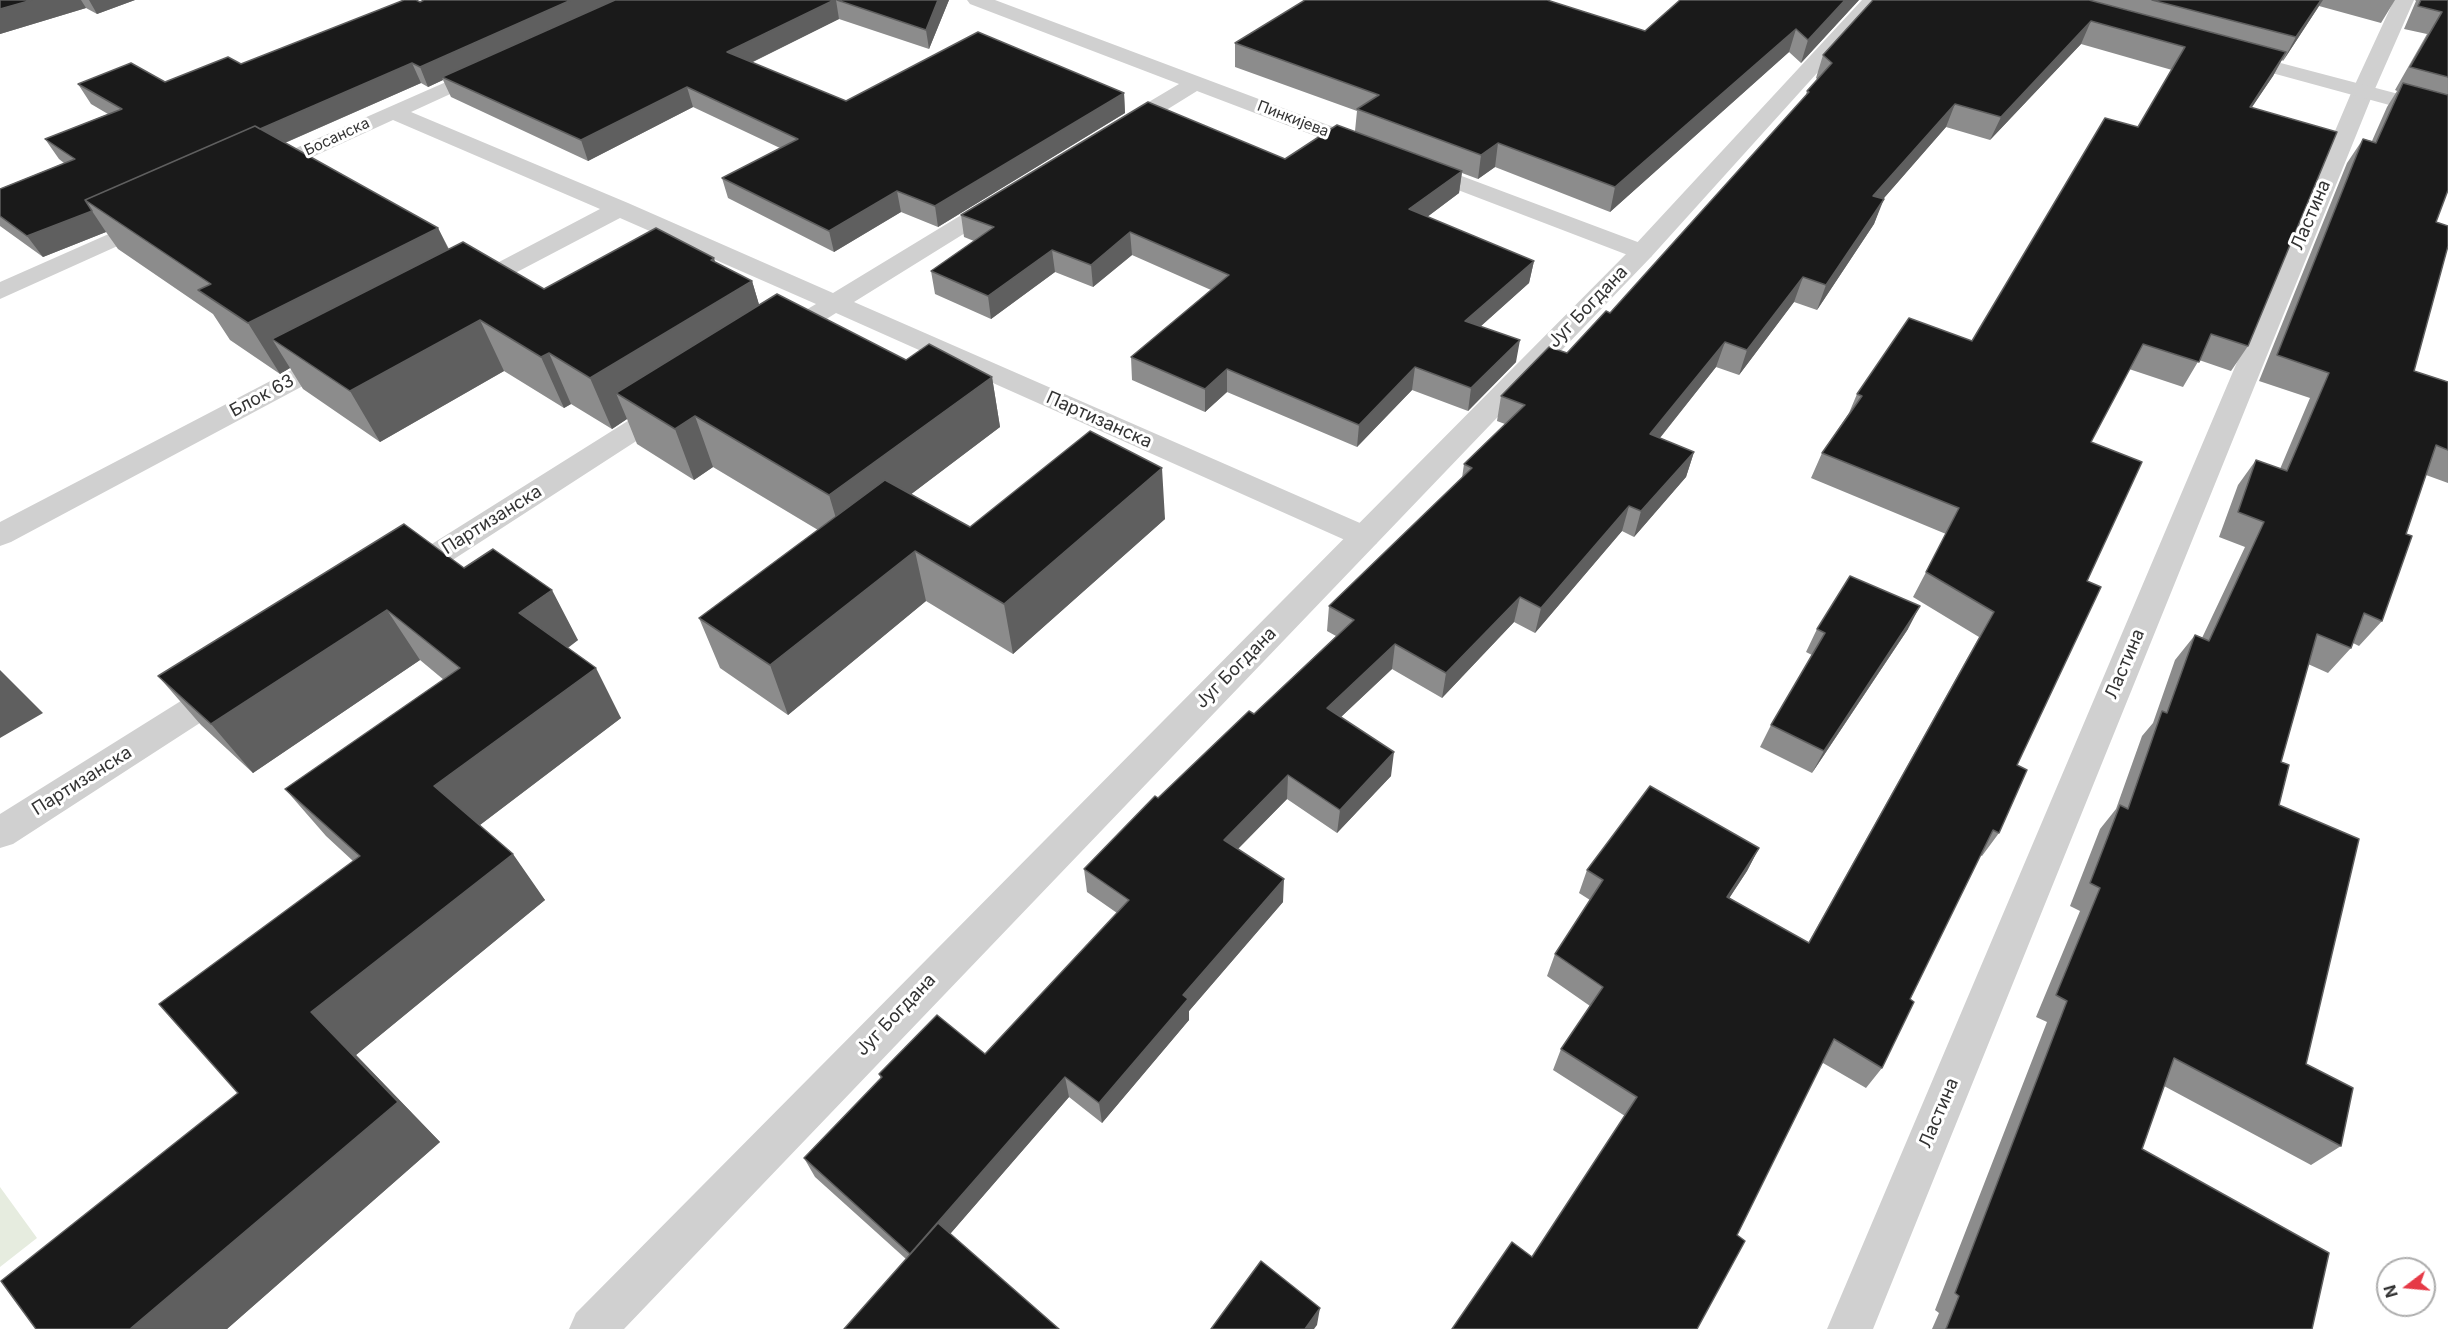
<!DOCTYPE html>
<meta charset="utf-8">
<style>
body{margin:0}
#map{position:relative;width:2448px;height:1329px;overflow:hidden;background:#fff;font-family:Inter,sans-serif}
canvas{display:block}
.north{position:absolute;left:2376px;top:1257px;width:60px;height:60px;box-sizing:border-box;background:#fff;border:2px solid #adadad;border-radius:50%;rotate:254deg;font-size:16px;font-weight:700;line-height:24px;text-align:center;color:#333}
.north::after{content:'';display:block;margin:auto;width:21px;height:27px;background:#e63946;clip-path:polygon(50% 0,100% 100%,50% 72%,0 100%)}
</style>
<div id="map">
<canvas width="2448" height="1329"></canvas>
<div class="north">N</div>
</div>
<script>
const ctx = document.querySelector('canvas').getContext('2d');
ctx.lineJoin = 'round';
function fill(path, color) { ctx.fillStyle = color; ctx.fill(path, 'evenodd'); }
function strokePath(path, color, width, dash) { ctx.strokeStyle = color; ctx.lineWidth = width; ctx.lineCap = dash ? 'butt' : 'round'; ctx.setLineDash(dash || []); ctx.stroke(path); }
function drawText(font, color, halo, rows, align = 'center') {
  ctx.font = font + ' Inter,sans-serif'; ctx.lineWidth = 6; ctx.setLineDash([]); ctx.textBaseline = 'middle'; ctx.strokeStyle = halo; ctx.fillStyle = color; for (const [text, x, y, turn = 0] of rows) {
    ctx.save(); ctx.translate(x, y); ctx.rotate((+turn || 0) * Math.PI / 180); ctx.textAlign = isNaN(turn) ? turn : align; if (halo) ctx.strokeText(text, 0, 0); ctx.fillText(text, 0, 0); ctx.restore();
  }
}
const green = new Path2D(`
 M 0,1187 L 37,1238 L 0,1267 Z`);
const minor = new Path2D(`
 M 967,0 L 995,0 L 1376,143 L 1379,148 L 1376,153 L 1368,155 L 1360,153 L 1197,91 L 1126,135 L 1118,137 L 1110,135 L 1107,130 L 1110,125 L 1179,84 L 970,4 Z
 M 2394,0 L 2414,0 L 2374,91 L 1873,1329 L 1827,1329 L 2352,91 Z
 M 487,64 L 494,66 L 497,70 L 494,74 L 411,112 L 628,203 L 833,293 L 991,197 L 999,195 L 1007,197 L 1011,202 L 1007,207 L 854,302 L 1376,530 L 1380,537 L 1376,544 L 1365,548 L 1354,544 L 836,313 L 787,344 L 778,346 L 769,344 L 765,338 L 769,332 L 816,304 L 620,218 L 477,293 L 468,296 L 459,293 L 455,288 L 459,283 L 600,209 L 393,120 L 271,176 L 263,178 L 255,176 L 252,171 L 255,166 Z
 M 1419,160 L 1651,247 L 1654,252 L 1651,257 L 1642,259 L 1633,257 L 1411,172 L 1408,167 L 1411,162 Z
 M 154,214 L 162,216 L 166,221 L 162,226 L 0,299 L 0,282 Z
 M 335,350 L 344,352 L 348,358 L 344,364 L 11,542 L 0,546 L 0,522 L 326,352 Z
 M 668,399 L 678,402 L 682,408 L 678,414 L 414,585 L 403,588 L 392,585 L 387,577 L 392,569 L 658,402 Z
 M 228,675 L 240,679 L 245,688 L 240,697 L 13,844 L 0,848 L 0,814 L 216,679 Z`);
const tertiary = new Path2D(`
 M 1862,0 L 1883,0 L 1651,257 L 624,1329 L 569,1329 L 576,1313 L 1633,247 Z
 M 2235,51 L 2448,107 L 2448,121 L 2228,61 L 2225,57 L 2228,53 Z`);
const wall = new Path2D(`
 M 0,0 L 135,0 L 97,14 L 86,8 L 0,34 Z
 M 424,0 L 949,0 L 929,49 L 839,19 L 751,63 L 846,101 L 1124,93 L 1125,113 L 938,227 L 901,212 L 834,252 L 728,198 L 722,178 L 780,148 L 693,107 L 588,161 L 451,97 L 443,80 L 428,87 L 421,83 L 285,143 L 438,228 L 449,249 L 544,289 L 715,262 L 752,281 L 759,305 L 906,360 L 992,377 L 1000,427 L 911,494 L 970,527 L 1165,519 L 1013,654 L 926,601 L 788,715 L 720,668 L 699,618 L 818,530 L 713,467 L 694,480 L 637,444 L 627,419 L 612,429 L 571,404 L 564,408 L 504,371 L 380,442 L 303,389 L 290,368 L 280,374 L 230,340 L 213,314 L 118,249 L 106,232 L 43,257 L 0,226 L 0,189 L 64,163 L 59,159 L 45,139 L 108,114 L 91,104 L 78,84 L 165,82 L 241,64 Z
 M 1859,0 L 1801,63 L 1789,52 L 1610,212 L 1495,167 L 1478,179 L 1462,173 L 1459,193 L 1427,217 L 1534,261 L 1529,283 L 1481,326 L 1516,362 L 1468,411 L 1412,390 L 1357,447 L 1227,392 L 1205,412 L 1132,380 L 1131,357 L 1211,290 L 1132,255 L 1093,287 L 1055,272 L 991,319 L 935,294 L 931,271 L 974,241 L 964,237 L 961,215 L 1285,159 L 1355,131 L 1357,111 L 1235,67 L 1235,43 L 1645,31 Z
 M 1873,0 L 2395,0 L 2381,23 L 2319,6 L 2283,61 L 2282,60 L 2273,76 L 2251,108 L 2248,346 L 2231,371 L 2199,360 L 2183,387 L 2129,369 L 2091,442 L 2087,581 L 2017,765 L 1999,833 L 1982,856 L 1980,855 L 1910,999 L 1882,1068 L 1866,1088 L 1823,1063 L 1532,1257 L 1625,1116 L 1553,1070 L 1561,1049 L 1590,1006 L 1547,976 L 1555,954 L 1590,900 L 1579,893 L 1587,870 L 1759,848 L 1747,871 L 1729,898 L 1808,943 L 1979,637 L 1913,597 L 1946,534 L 1811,478 L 1822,453 L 1849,413 L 1857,394 L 1972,341 L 2138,127 L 2172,70 L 2081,44 L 1990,140 L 1946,127 L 1883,199 L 1874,224 L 1817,310 L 1794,302 L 1739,375 L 1716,367 L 1660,438 L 1694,452 L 1686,477 L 1634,537 L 1622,531 L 1535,633 L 1514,622 L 1442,698 L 1392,669 L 1341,717 L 1391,776 L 1337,833 L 1287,799 L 1238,849 L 1283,902 L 1189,1011 L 1189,1020 L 1102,1123 L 1069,1097 L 950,1234 L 906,1259 L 815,1177 L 804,1158 L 881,1079 L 879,1074 L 985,1054 L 1117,913 L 1087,892 L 1084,869 L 1158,798 L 1254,714 L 1336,636 L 1327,631 L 1329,606 L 1462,478 L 1464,464 L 1505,424 L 1497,421 L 1501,396 L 1567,353 L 1610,313 L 1806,95 L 1807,91 L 1818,80 L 1816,78 L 1823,55 Z
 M 2415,0 L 2448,0 L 2448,190 L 2436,222 L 2414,371 L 2448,382 L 2448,483 L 2426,475 L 2406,534 L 2382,621 L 2359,646 L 2353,643 L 2351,648 L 2328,673 L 2308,664 L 2281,762 L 2279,805 L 2306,1064 L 2341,1146 L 2311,1165 L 2164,1086 L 2142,1149 L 2312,1329 L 1932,1329 L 1939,1313 L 1935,1310 L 2047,1022 L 2036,1017 L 2080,911 L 2070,906 L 2100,829 L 2116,809 L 2142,736 L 2153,723 L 2175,660 L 2195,635 L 2202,638 L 2245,547 L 2219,537 L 2238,485 L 2256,460 L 2280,469 L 2310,398 L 2259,381 L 2347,163 L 2363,139 L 2372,141 L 2387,107 L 2397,91 L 2395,90 L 2427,34 L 2404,29 L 2416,1 Z
 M 464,568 L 578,640 L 568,648 L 621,718 L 480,825 L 545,900 L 356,1055 L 440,1142 L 227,1329 L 36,1329 L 238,1093 L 353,861 L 326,836 L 285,789 L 444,680 L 420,660 L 253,773 L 201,725 L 158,676 Z
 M 1817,629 L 1908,629 L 1812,773 L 1760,747 L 1771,725 L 1812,655 L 1806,652 Z`);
const shadedWall = new Path2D(`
 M 32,0 L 81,0 L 86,8 L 0,34 L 0,9 Z
 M 89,0 L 135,0 L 97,14 Z
 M 571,0 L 621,0 L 442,77 L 443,80 L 428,87 L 420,67 Z
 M 834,0 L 836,0 L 839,19 L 732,72 L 727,52 Z
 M 938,0 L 949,0 L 929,49 L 926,30 Z
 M 1845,0 L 1859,0 L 1801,63 L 1808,40 Z
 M 2321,0 L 2323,0 L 2319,6 L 2283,61 L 2296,37 Z
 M 2091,21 L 2081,44 L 1990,140 L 2001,117 Z
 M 1796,29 L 1789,52 L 1610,212 L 1615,187 Z
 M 2286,52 L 2273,76 L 2236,131 L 2250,107 Z
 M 412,63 L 421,83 L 257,155 L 241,137 Z
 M 687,87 L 693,107 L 588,161 L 581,140 Z
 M 1124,93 L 1125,113 L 938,227 L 935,206 Z
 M 1955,104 L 1946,127 L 1864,221 L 1873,196 Z
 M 1498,143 L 1495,167 L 1478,179 L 1481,155 Z
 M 1462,171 L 1459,193 L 1407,232 L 1409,209 Z
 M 897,191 L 901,212 L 834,252 L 829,231 Z
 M 1884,199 L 1874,224 L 1817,310 L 1826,285 Z
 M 92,211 L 106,232 L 43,257 L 27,236 Z
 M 438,228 L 462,277 L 272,339 L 290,368 L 280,374 L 248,323 Z
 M 1130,232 L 1132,255 L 1093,287 L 1091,265 Z
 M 1052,250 L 1055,272 L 991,319 L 988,296 Z
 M 714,258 L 726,297 L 752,281 L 767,331 L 616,393 L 627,419 L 612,429 L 590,378 L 711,260 Z
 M 1534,261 L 1529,283 L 1462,343 L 1465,321 Z
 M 1803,277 L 1794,302 L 1739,375 L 1747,350 Z
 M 480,320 L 504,371 L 380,442 L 350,391 Z
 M 1520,340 L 1516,362 L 1468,411 L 1471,388 Z
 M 1725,342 L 1716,367 L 1643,459 L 1650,434 Z
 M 549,353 L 571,404 L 564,408 L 541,357 Z
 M 1415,367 L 1412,390 L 1357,447 L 1359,425 Z
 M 1227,369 L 1227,392 L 1205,412 L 1205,389 Z
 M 992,377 L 1000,427 L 844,545 L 829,495 Z
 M 695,416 L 713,467 L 694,480 L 675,429 Z
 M 1694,452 L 1686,477 L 1634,537 L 1641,511 Z
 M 1162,468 L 1165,519 L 1013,654 L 1004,604 Z
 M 1629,506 L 1622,531 L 1535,633 L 1541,608 Z
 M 915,551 L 926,601 L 788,715 L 770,665 Z
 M 552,590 L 578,640 L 547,663 L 519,613 Z
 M 1520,597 L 1514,622 L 1442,698 L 1446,673 Z
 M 1920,606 L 1908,629 L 1812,773 L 1824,751 Z
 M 387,610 L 420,660 L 253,773 L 211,724 Z
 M 1395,644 L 1392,669 L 1325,732 L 1327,708 Z
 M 596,668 L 621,718 L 468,834 L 434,786 Z
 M 0,670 L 43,713 L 0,738 Z
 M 1394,752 L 1391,776 L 1337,833 L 1340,810 Z
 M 1288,775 L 1287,799 L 1224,863 L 1224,840 Z
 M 1759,848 L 1747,871 L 1715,920 L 1727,897 Z
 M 513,854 L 545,900 L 356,1055 L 440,1142 L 227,1329 L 130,1329 L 311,1012 Z
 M 1284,879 L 1283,902 L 1189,1011 L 1189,1020 L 1102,1123 L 1099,1103 L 1183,995 Z
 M 1065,1077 L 1069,1097 L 918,1271 L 910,1254 Z
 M 1320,1308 L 1317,1325 L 1314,1329 L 1305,1329 Z`);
const building = new Path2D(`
 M 0,0 L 32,0 L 0,9 Z
 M 404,0 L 416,0 L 420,2 L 424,0 L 571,0 L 420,67 L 412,63 L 260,129 L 255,126 L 85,200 L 92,211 L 27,236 L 0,216 L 0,189 L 75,159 L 45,139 L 122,109 L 78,84 L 131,63 L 165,82 L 228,57 L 241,64 Z
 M 615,0 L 834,0 L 727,52 L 846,101 L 978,32 L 1124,93 L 935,206 L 897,191 L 829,231 L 722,178 L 798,139 L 687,87 L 581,140 L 442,77 Z
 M 837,0 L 938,0 L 926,30 Z
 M 1305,0 L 1547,0 L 1645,31 L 1680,0 L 1845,0 L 1808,40 L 1796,29 L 1615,187 L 1498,143 L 1481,155 L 1357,109 L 1379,95 L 1235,43 Z
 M 1873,0 L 2089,0 L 2286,52 L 2250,107 L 2337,132 L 2248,346 L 2211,334 L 2199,362 L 2143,344 L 2091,442 L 2142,462 L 2087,581 L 2101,587 L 2017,765 L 2027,770 L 1999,833 L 1993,830 L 1910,999 L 1914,1002 L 1882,1068 L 1834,1039 L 1737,1235 L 1745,1241 L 1697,1329 L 1452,1329 L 1512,1242 L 1532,1257 L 1637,1097 L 1561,1049 L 1603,987 L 1555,954 L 1603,880 L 1587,870 L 1650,786 L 1759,848 L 1727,897 L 1809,943 L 1994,612 L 1926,572 L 1959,508 L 1822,453 L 1862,396 L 1857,394 L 1909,318 L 1972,341 L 2105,118 L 2138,127 L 2185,47 L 2091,21 L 2001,117 L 1955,104 L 1873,196 L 1884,199 L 1826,285 L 1803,277 L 1747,350 L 1725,342 L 1650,434 L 1694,452 L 1641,511 L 1629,506 L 1541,608 L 1520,597 L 1446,673 L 1395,644 L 1327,708 L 1394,752 L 1340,810 L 1288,775 L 1224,840 L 1284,879 L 1183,995 L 1188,999 L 1099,1103 L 1065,1077 L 910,1254 L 804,1158 L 882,1077 L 879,1074 L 937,1015 L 985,1054 L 1129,900 L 1084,869 L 1155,796 L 1158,798 L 1249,711 L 1254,714 L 1354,620 L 1329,606 L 1472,468 L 1464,464 L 1525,405 L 1501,396 L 1549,347 L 1567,353 L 1606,311 L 1610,313 L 1809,92 L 1807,91 L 1832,63 L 1823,55 Z
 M 2152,0 L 2321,0 L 2296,37 Z
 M 2421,0 L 2448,0 L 2448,77 L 2410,67 L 2442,12 L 2418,6 Z
 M 2403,83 L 2448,95 L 2448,190 L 2436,222 L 2448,226 L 2448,246 L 2414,371 L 2448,382 L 2448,450 L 2436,445 L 2406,534 L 2412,536 L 2382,621 L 2364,613 L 2351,648 L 2317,634 L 2281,762 L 2289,765 L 2279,805 L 2359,839 L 2306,1064 L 2353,1088 L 2341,1146 L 2174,1058 L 2142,1149 L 2329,1253 L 2312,1329 L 1946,1329 L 1959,1296 L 1955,1293 L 2067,1001 L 2056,995 L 2100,888 L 2090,883 L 2120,805 L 2128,809 L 2162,711 L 2167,713 L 2195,635 L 2209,641 L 2264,522 L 2238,512 L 2256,460 L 2287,471 L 2329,373 L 2277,355 L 2363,139 L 2376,143 Z
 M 1148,102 L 1285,159 L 1337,125 L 1462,171 L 1409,209 L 1534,261 L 1465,321 L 1520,340 L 1471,388 L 1415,367 L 1359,425 L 1227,369 L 1205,389 L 1131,357 L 1229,275 L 1130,232 L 1091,265 L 1052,250 L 988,296 L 931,271 L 994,227 L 961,215 Z
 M 255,126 L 438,228 L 248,323 L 198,290 L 211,284 L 85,200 Z
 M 656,228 L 714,258 L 711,260 L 752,281 L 590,378 L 549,353 L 541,357 L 480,320 L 350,391 L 272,339 L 463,242 L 544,289 Z
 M 777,294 L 906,360 L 929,344 L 992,377 L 829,495 L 695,416 L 675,429 L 616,393 Z
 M 1090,431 L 1162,468 L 1004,604 L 915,551 L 770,665 L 699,618 L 885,480 L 970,527 Z
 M 404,524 L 464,568 L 493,549 L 552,590 L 519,613 L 596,668 L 434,786 L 513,854 L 311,1012 L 398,1102 L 130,1329 L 36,1329 L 1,1281 L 238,1093 L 159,1004 L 360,856 L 285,789 L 460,668 L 387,610 L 211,724 L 158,676 Z
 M 1850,576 L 1920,606 L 1824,751 L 1771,725 L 1825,633 L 1817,629 Z
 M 938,1223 L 1059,1329 L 844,1329 Z
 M 1261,1261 L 1320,1308 L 1305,1329 L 1211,1329 Z`);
const farStreetnames = [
 ["Пинкијева",1293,119,21],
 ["Босанска",337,137,-25]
];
const streetNames = [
 ["Ластина",2311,215,-67],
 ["Југ Богдана",1588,307,-46],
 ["Блок 63",262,396,-28],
 ["Партизанска",1099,420,24],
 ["Партизанска",492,520,-32],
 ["Ластина",2125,664,-67],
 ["Југ Богдана",1236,668,-45],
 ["Партизанска",82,781,-32],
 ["Југ Богдана",896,1015,-46],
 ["Ластина",1939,1113,-67]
];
fill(green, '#e6ecdf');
fill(minor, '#d0d0d0');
fill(tertiary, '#d0d0d0');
fill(wall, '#8c8c8c');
fill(shadedWall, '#5f5f5f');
fill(building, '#1a1a1a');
strokePath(building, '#5f5f5f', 1.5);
drawText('15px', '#333', '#fff', farStreetnames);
drawText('18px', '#333', '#fff', streetNames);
</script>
